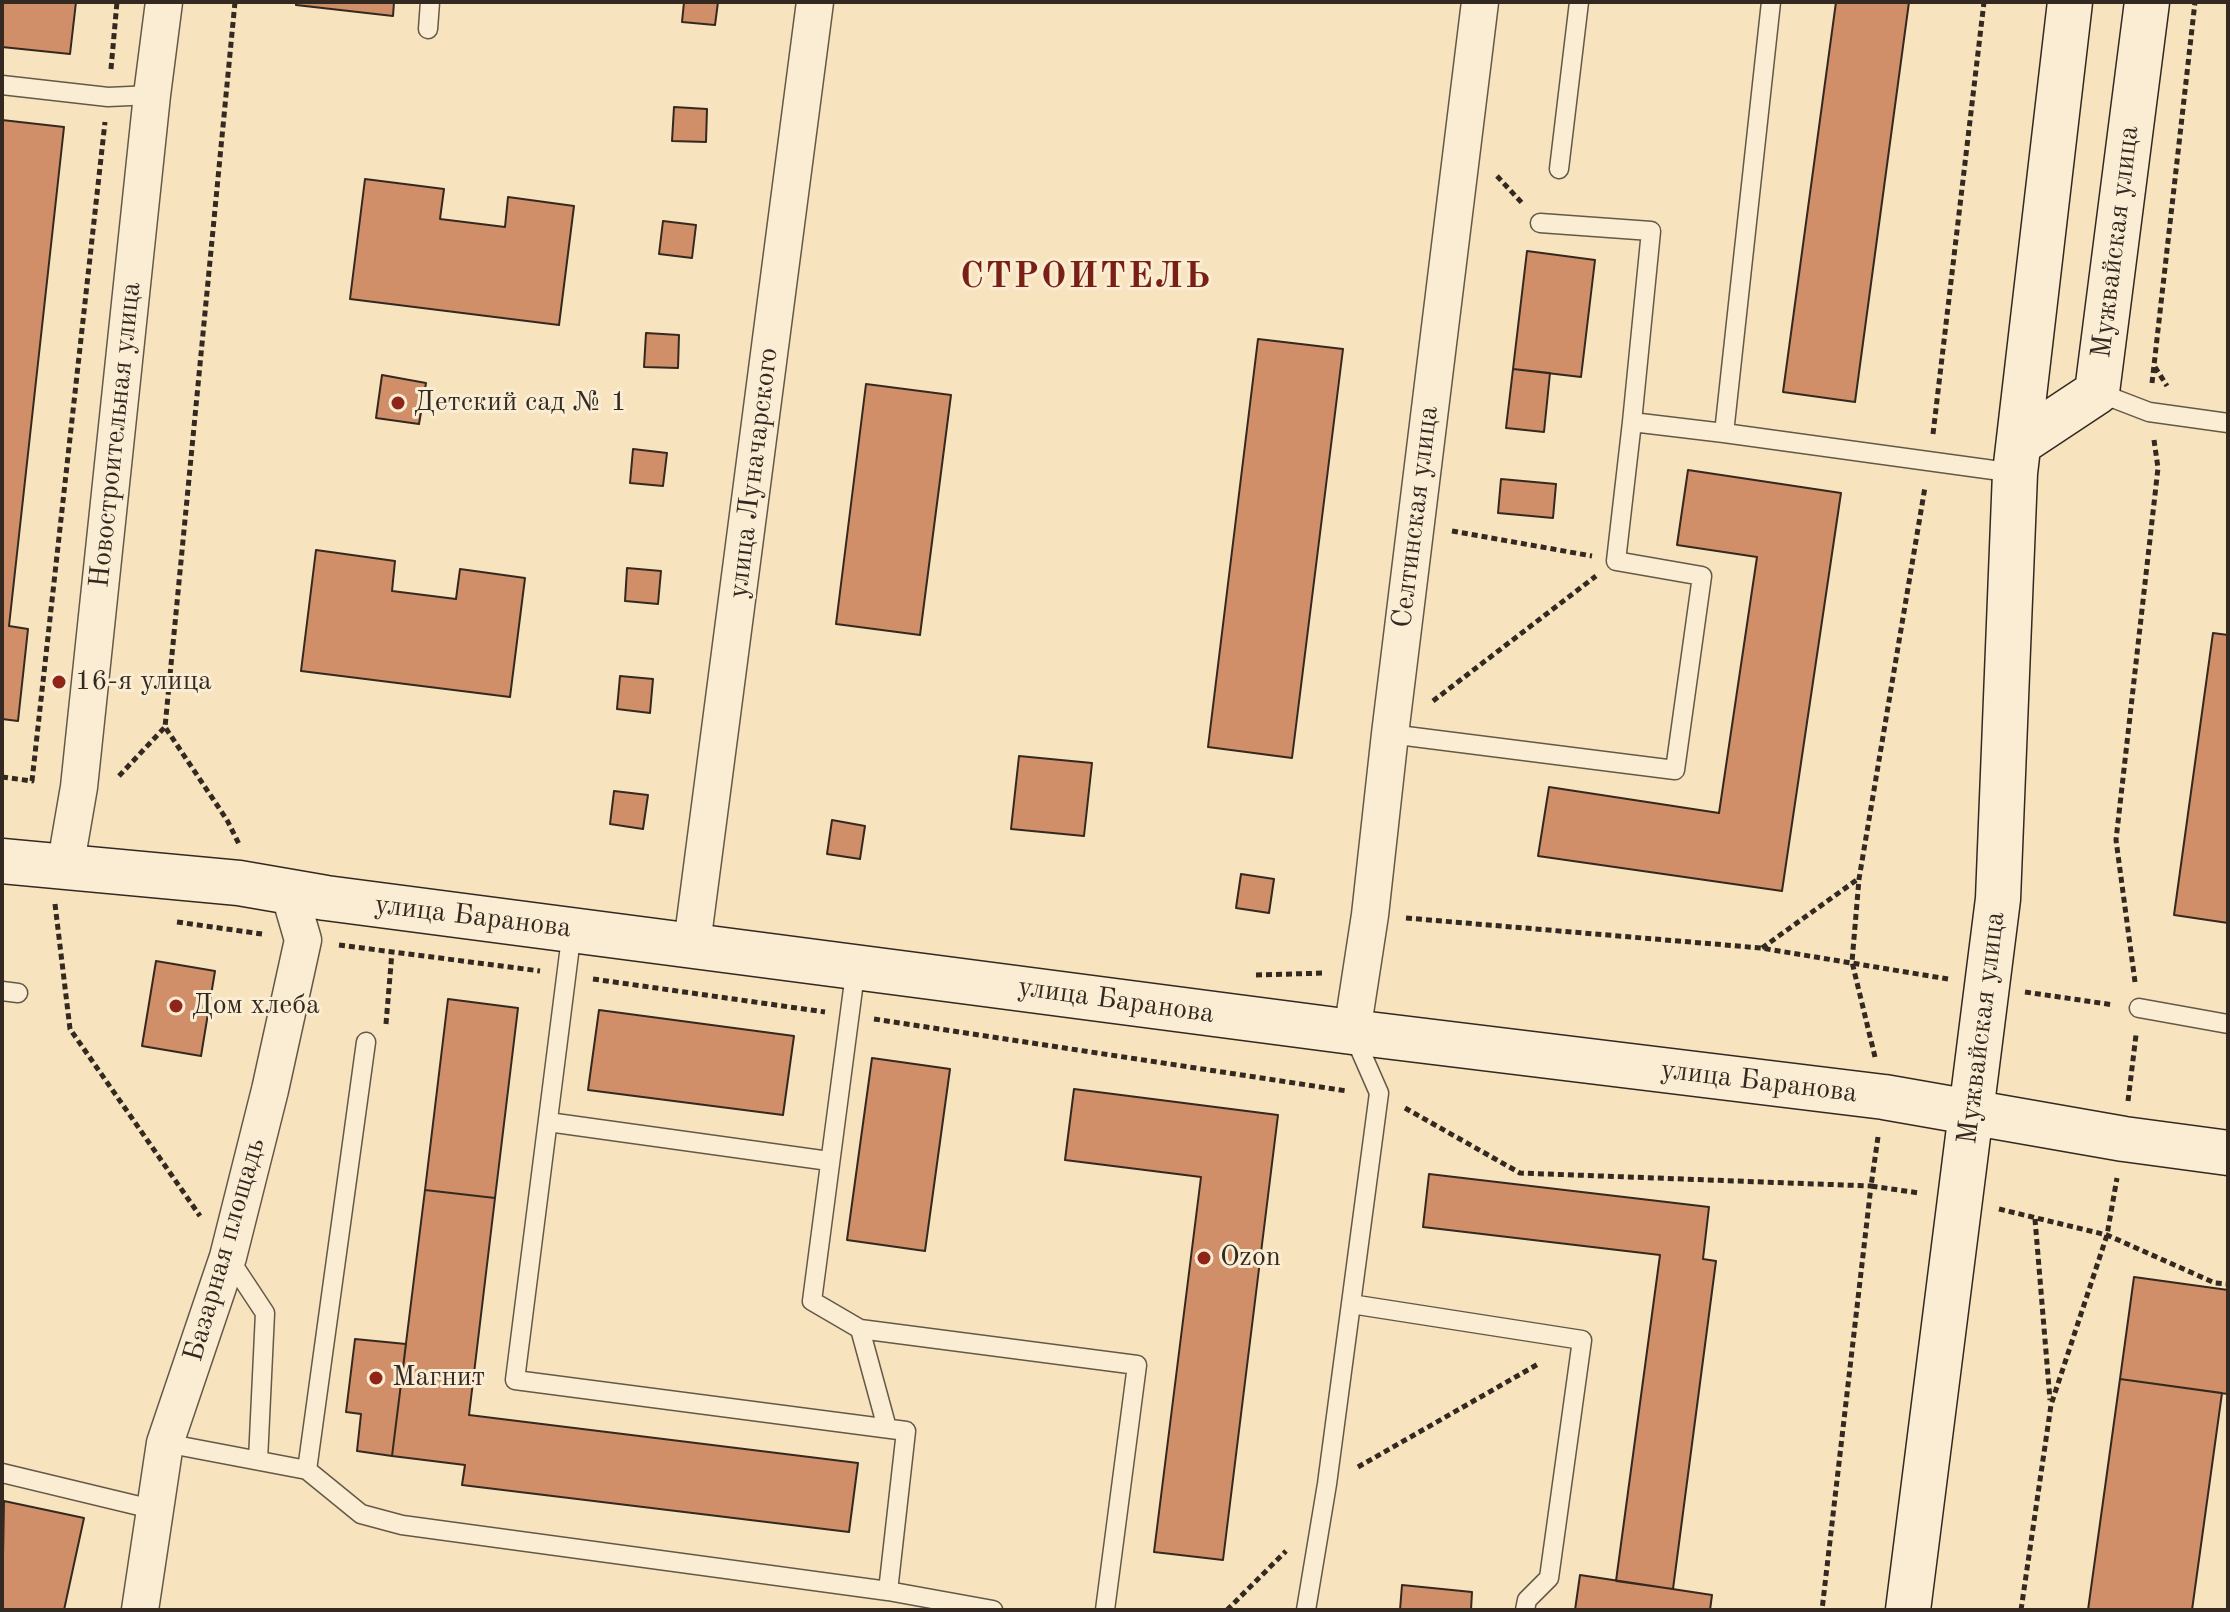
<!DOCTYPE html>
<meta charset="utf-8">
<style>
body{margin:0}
#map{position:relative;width:2230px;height:1612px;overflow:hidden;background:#f7e3bd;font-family:"Old Standard TT",serif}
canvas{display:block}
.frame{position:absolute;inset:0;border:4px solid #332921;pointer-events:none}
</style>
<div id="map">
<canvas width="2230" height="1612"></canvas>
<div class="frame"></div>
</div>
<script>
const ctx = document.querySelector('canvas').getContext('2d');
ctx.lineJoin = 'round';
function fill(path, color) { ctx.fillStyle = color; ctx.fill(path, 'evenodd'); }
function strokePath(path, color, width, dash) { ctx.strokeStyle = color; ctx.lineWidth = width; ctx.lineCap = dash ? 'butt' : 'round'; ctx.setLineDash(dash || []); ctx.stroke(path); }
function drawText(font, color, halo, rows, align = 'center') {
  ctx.font = font + ' "Old Standard TT",serif'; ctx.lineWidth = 6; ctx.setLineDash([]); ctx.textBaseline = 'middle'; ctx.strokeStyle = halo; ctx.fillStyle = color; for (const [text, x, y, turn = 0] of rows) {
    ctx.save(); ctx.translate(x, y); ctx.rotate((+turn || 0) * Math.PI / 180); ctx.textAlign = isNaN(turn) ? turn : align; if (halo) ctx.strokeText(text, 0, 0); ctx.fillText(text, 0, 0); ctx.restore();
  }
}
const building = new Path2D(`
 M 2,2 L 76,2 L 70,54 L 2,47 Z
 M 296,2 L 394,2 L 393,16 L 296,5 Z
 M 684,2 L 718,2 L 715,25 L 682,22 Z
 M 1836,2 L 1909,2 L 1855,402 L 1783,392 Z
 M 674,107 L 707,109 L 706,142 L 672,141 Z
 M 2,120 L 64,127 L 9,626 L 28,629 L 18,721 L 2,719 Z
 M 365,179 L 444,189 L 440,219 L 505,227 L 508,197 L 574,206 L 559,325 L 350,299 Z
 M 663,221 L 696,225 L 692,258 L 659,254 Z
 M 1527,251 L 1595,260 L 1581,377 L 1513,369 Z
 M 646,333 L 679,335 L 678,368 L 644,367 Z
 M 1258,339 L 1343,349 L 1292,758 L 1208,747 Z
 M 1513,369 L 1550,373 L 1544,432 L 1506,428 Z
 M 382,375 L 426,383 L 419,424 L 376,418 Z
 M 866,384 L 951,395 L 920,635 L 836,624 Z
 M 633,449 L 667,453 L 663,486 L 630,483 Z
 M 1688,470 L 1841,493 L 1782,891 L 1538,856 L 1549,787 L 1719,813 L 1757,557 L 1677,545 Z
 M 1501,479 L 1556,484 L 1553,518 L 1498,513 Z
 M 316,550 L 395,561 L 392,591 L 456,599 L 460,569 L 525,578 L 510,697 L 301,671 Z
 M 627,568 L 661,571 L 658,604 L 625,601 Z
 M 2213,633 L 2228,635 L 2228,923 L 2174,915 Z
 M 620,676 L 653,679 L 650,713 L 617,709 Z
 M 1019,756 L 1092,763 L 1084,836 L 1011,829 Z
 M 614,791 L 648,795 L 643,829 L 610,824 Z
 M 832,820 L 865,826 L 860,859 L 827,854 Z
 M 1241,874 L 1274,879 L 1269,913 L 1236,908 Z
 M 156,961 L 215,971 L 201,1056 L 142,1046 Z
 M 448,999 L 518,1008 L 495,1198 L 425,1190 Z
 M 599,1010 L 794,1036 L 783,1115 L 588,1090 Z
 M 872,1058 L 950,1069 L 925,1251 L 847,1240 Z
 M 1074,1089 L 1278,1115 L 1223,1560 L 1154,1552 L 1201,1177 L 1065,1160 Z
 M 1429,1174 L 1709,1207 L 1703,1259 L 1716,1261 L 1673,1589 L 1616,1581 L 1660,1255 L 1423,1227 Z
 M 425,1190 L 495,1198 L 469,1415 L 858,1463 L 849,1532 L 462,1485 L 465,1465 L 392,1456 Z
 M 2134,1277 L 2228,1290 L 2228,1394 L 2120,1379 Z
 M 355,1339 L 406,1344 L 392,1456 L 357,1451 L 361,1414 L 346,1412 Z
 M 2120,1379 L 2222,1393 L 2192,1610 L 2088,1610 Z
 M 4,1501 L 84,1518 L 64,1610 L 2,1610 Z
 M 1580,1575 L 1712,1595 L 1710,1610 L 1575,1610 Z
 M 1402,1585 L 1472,1592 L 1471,1610 L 1400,1610 Z`);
const path = new Path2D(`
 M 235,2 L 165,727 L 227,820 L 239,844
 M 111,69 L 117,2
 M 1497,176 L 1522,203
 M 2155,367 L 2167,386
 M 2152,383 L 2195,2
 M 1933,434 L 1984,2
 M 1452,531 L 1592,556
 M 1433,701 L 1596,576
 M 119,776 L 165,727
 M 2,777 L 32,781 L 105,122
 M 55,904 L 70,1029 L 200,1216
 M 1406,918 L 1761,948 L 1948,979
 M 177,922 L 262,934
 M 339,945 L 540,971
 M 1762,948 L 1858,879
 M 1256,975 L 1325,973
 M 593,979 L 825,1012
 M 2135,982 L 2116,840 L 2158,468 L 2154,440
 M 2025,992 L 2114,1005
 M 874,1019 L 1347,1091
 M 386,1024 L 392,952
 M 1875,1057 L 1852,962 L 1859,879 L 1925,487
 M 2128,1101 L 2136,1035
 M 1405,1108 L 1520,1173 L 1871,1186 L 1822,1610
 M 1878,1137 L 1871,1186 L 1919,1193
 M 1999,1209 L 2107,1235 L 2215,1283 L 2228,1284
 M 2035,1219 L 2050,1400
 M 1358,1467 L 1540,1363
 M 1227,1610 L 1286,1551
 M 2021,1610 L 2051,1405 L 2107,1235 L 2117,1178`);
const lane = new Path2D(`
 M 428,29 L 430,2
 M 2,85 L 108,97 L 152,95
 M 1559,169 L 1579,2
 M 1540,223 L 1651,231 L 1632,422
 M 2097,392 L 2149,412 L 2228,423
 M 1724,433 L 2015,473
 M 1390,734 L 1675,770 L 1702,576 L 1616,561 L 1632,422 L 1724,433 L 1771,2
 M 572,930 L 515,1380 L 906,1431 L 888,1591
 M 856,966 L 812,1301 L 860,1329 L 887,1428
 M 2,991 L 18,993
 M 2139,1008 L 2228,1024
 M 548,1122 L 829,1161
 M 228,1257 L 265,1313 L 258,1460
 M 1351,1304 L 1582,1340 L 1549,1578 L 1527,1600 L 1525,1610
 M 860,1329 L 1137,1365 L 1105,1610
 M 165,1443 L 307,1470 L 361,1514 L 402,1525 L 888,1591 L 993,1610
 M 307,1470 L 366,1042
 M 2,1473 L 156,1510
 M 1306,1610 L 1327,1484 L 1379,1093 L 1354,1036`);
const street = new Path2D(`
 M 65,868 L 79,787 L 152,95 L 164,2
 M 692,944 L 815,2
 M 1352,1032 L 1370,915 L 1390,734 L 1480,2
 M 140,1610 L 165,1443 L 228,1257 L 270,1090 L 303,940 L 289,892`);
const secondary = new Path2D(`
 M 2020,443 L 2097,392 L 2147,2
 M 2,861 L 239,883 L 326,898 L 1352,1032 L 1884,1097 L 2124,1139 L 2228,1153
 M 1908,1610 L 1998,899 L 2015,473 L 2070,2`);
const markers = [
 [398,403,8,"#8f2418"],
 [59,682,8,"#8f2418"],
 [176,1006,8,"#8f2418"],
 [1204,1258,8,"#8f2418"],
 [376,1378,8,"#8f2418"]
];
const streetNames = [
 ["Мужвайская улица",2116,242,-83],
 ["Новостроительная улица",116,435,-84],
 ["улица Луначарского",754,473,-83],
 ["Селтинская улица",1416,517,-83],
 ["улица Баранова",473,917,7],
 ["улица Баранова",1116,1001,8],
 ["Мужвайская улица",1982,1028,-83],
 ["улица Баранова",1759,1082,7],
 ["Базарная площадь",225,1250,-74]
];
const poiNames = [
 ["Детский сад № 1",414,403],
 ["16-я улица",75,682],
 ["Дом хлеба",192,1006],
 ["Ozon",1220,1258],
 ["Магнит",392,1378]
];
const districtNames = [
 ["СТРОИТЕЛЬ",1086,278]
];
fill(building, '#d08f69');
strokePath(building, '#332921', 2);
strokePath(lane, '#645848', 21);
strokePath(street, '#645848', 39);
strokePath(secondary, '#332921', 47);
strokePath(path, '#332921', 5, [6, 4]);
strokePath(lane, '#faedd4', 18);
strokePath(street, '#faedd4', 36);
strokePath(secondary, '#faedd4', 44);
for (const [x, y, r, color] of markers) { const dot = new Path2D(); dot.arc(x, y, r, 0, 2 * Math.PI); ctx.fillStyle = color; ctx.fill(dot); strokePath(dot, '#faedd4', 3); }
drawText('28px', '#332921', '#faedd4', streetNames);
drawText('28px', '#332921', '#faedd4', poiNames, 'left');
ctx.letterSpacing = '2px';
drawText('bold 36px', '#7a1f14', '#faedd4', districtNames);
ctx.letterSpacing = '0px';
</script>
